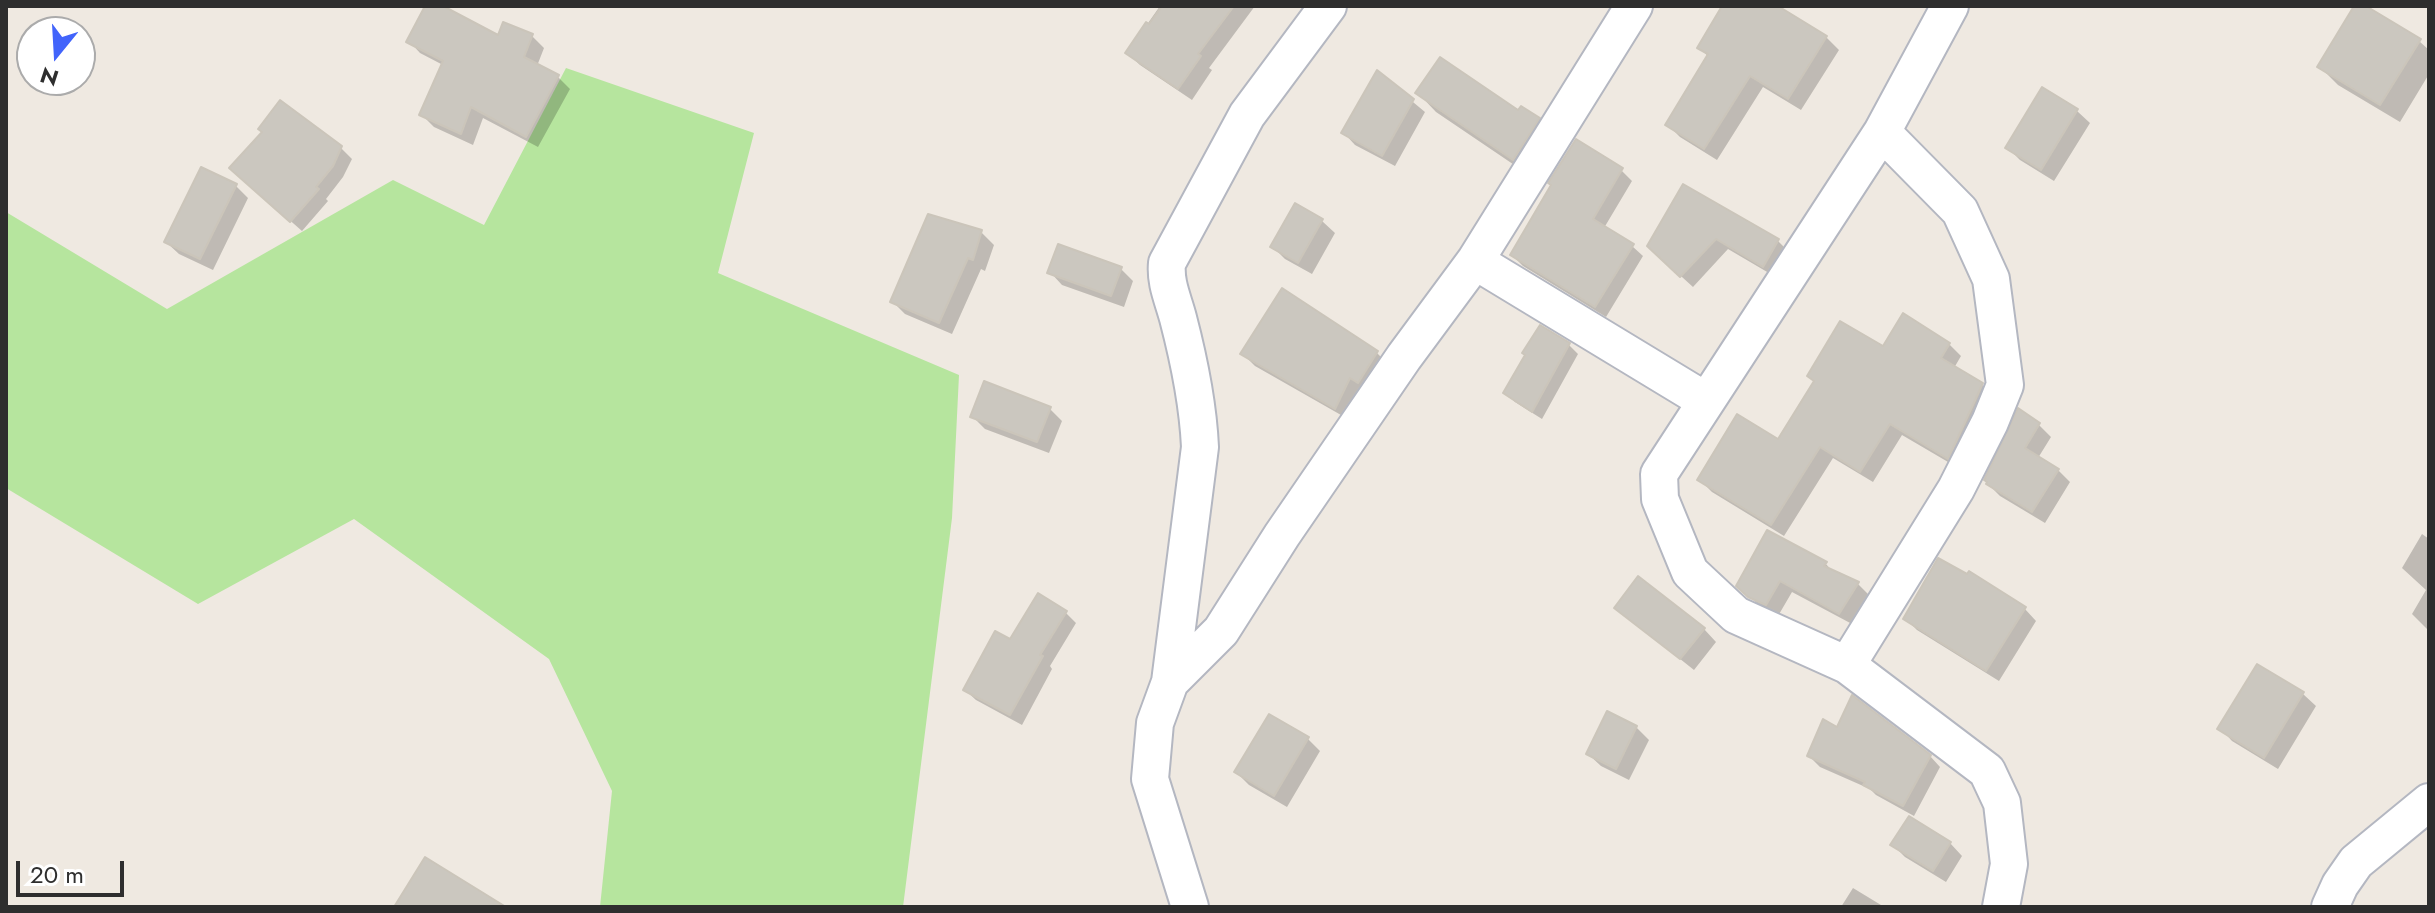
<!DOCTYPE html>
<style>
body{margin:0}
#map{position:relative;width:2435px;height:913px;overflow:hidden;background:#efe9e1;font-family:Jost,sans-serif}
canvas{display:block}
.frame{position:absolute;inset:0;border:8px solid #2e2e2e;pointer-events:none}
.north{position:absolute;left:16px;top:16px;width:80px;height:80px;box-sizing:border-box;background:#fff;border:2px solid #ababab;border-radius:50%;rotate:198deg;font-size:22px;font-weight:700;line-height:32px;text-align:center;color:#2e2e2e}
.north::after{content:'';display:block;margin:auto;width:28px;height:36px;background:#4264fb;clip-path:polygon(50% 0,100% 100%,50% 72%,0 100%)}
.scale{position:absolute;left:16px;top:861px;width:108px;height:36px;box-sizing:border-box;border:4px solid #2e2e2e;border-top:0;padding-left:10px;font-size:24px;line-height:28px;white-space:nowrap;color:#2e2e2e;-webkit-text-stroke:6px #fff;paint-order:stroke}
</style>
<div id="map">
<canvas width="2435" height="913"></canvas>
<div class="frame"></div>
<div class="north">N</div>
<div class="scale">20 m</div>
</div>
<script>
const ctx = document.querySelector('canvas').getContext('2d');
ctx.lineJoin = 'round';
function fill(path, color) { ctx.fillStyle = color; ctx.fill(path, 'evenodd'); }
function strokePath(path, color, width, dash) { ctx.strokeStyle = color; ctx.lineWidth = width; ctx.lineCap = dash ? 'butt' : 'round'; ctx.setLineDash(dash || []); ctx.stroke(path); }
const green = new Path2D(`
 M 566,68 L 754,133 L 718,273 L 959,375 L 952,518 L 903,907 L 600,907 L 612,791 L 549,659 L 354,519 L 198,604 L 6,488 L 6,212 L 167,309 L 393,180 L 484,225 Z`);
const shadow = new Path2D(`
 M 427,6 L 438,6 L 499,37 L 532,36 L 544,48 L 537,66 L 558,77 L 570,89 L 538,147 L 483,118 L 473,145 L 434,127 L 422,115 L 443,65 L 420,53 L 409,41 Z
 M 1160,6 L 1255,6 L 1209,68 L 1212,70 L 1192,100 L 1140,65 L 1127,53 Z
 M 1725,6 L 1774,6 L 1826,37 L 1839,50 L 1801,110 L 1763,87 L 1717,160 L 1680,137 L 1667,124 L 1709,57 L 1699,48 Z
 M 2356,6 L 2362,6 L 2419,41 L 2429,50 L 2429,74 L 2400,122 L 2338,85 L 2319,66 Z
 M 1378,73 L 1425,112 L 1395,166 L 1355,145 L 1344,133 Z
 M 1418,93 L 1519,112 L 1538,119 L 1557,138 L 1532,177 L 1436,112 Z
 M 2077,111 L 2090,123 L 2054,181 L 2020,160 L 2007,147 Z
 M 264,132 L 341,148 L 352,159 L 343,177 L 326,199 L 328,201 L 302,231 L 243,179 Z
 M 1621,170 L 1632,181 L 1604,228 L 1632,246 L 1643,256 L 1606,317 L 1523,266 L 1512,255 Z
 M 236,186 L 248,198 L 213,270 L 179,254 L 166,242 Z
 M 1684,186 L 1778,241 L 1789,252 L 1774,276 L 1728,249 L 1693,287 L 1660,257 Z
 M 1322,221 L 1335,233 L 1312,274 L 1285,259 L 1272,246 Z
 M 981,232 L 994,245 L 985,271 L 981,269 L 952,334 L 905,314 L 892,301 Z
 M 1121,269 L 1133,281 L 1124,307 L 1062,285 L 1050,272 Z
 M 1949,344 L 1961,356 L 1954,368 L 1982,385 L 1994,397 L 1960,469 L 1902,435 L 1873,482 L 1833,458 L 1784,536 L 1712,492 L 1700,480 L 1779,442 L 1883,349 Z
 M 1569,345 L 1578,354 L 1542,419 L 1515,402 L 1505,393 Z
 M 1377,353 L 1389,365 L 1348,419 L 1255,366 L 1243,354 Z
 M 1050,409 L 1062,421 L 1049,453 L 985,429 L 972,416 Z
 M 2039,425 L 2051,437 L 2038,458 L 2058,470 L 2070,482 L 2045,523 L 2000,496 L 1988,484 Z
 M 2422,534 L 2429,539 L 2429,631 L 2412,614 L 2426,590 L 2402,568 Z
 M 1825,563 L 1834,573 L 1857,583 L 1869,595 L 1852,624 L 1792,592 L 1778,616 L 1762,608 L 1738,586 Z
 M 1616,608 L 1704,629 L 1716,642 L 1694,670 Z
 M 2025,609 L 2036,621 L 1999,681 L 1917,630 L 1905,618 Z
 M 1066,613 L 1076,623 L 1050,666 L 1052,669 L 1022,725 L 976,700 L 965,690 L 1010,641 Z
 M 2258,667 L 2303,694 L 2316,706 L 2278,769 L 2232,741 L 2220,728 Z
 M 1636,727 L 1649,740 L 1629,780 L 1601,766 L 1588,754 Z
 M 1837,730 L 1930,756 L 1940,767 L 1914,816 L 1876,795 L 1870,789 L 1820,767 L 1809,756 Z
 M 1308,739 L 1320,751 L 1287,807 L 1249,785 L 1236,772 Z
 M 1950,843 L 1962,856 L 1946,882 L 1905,857 L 1893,845 Z
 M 1853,888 L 1881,905 L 1885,907 L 1841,907 Z`);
const building = new Path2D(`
 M 425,6 L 443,6 L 498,35 L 503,22 L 533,34 L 524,57 L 559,75 L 526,137 L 471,107 L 461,134 L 419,115 L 443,61 L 406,42 Z
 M 1162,6 L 1234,6 L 1198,54 L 1201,56 L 1178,89 L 1125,53 L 1146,22 L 1149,24 Z
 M 1722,6 L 1778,6 L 1827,36 L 1788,99 L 1750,76 L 1704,149 L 1665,125 L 1708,54 L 1697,48 Z
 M 2354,6 L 2366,6 L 2421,39 L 2380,105 L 2317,67 Z
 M 1440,57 L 1518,110 L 1521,106 L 1540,118 L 1513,160 L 1415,93 Z
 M 1377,70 L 1414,99 L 1382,156 L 1341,133 Z
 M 2042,87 L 2078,109 L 2041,170 L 2005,148 Z
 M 280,100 L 342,146 L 333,166 L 316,187 L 319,189 L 290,222 L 229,168 L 262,132 L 258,129 Z
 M 1576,139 L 1623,168 L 1593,219 L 1634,244 L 1595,307 L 1510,255 L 1551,185 L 1548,183 Z
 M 201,167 L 237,184 L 200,259 L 164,242 Z
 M 1683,184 L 1779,239 L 1763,267 L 1716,239 L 1680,277 L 1647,246 Z
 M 1295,203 L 1323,219 L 1298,263 L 1270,247 Z
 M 928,214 L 982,230 L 973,260 L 968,258 L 939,323 L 890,302 Z
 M 1058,244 L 1122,267 L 1111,296 L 1047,273 Z
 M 1282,288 L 1378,351 L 1358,383 L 1350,378 L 1335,409 L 1240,354 Z
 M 1903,313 L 1950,343 L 1941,358 L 1983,383 L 1948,459 L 1890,424 L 1860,472 L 1820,447 L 1771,525 L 1697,480 L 1737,414 L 1778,439 L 1814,381 L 1807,376 L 1840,321 L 1883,346 Z
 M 1540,325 L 1570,343 L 1532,412 L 1503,393 L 1525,355 L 1522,353 Z
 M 984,381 L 1051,407 L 1037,442 L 970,417 Z
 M 2018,408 L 2040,423 L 2025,448 L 2059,469 L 2032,512 L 1986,484 L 1987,482 L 1984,480 Z
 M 1767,530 L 1827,562 L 1824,566 L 1859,582 L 1839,614 L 1780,581 L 1766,605 L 1748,597 L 1736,586 Z
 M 1938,558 L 1967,574 L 1969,571 L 2026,607 L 1986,671 L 1903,619 Z
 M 1638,576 L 1705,628 L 1680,659 L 1614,608 Z
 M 1038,593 L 1067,611 L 1040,655 L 1043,656 L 1010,715 L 963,690 L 995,631 L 1010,639 Z
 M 2257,664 L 2304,692 L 2264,758 L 2217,729 Z
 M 1852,695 L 1931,755 L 1903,806 L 1863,785 L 1865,782 L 1807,756 L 1823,719 L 1837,727 Z
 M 1607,711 L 1637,726 L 1616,769 L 1586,754 Z
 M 1269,714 L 1309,737 L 1274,796 L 1234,772 Z
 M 1909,816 L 1951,842 L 1933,871 L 1890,845 Z
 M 425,857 L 506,907 L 394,907 Z`);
const street = new Path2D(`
 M 1950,6 L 1882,132 L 1659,474 L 1660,499 L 1690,572 L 1736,615 L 1847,665 L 1987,771 L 2002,803 L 2009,864 L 2001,907
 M 1475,261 L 1706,401
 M 1847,665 L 1956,489 L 1990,422 L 2005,385 L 1991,279 L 1960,211 L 1882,132
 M 1170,682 L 1221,631 L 1282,535 L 1404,357 L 1475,261 L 1634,6
 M 1190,907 L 1150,779 L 1155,723 L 1170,682 L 1200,447 C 1198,404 1189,360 1178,318 C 1173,299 1165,283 1167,263 L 1247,115 L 1328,6
 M 2330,907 L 2340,885 L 2356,862 L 2429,802`);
fill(green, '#b6e59e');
fill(shadow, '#0003');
fill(building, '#cbc7bf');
strokePath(building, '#cbc5ba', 2);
strokePath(street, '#b4b7c1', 40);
strokePath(street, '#fff', 36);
</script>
